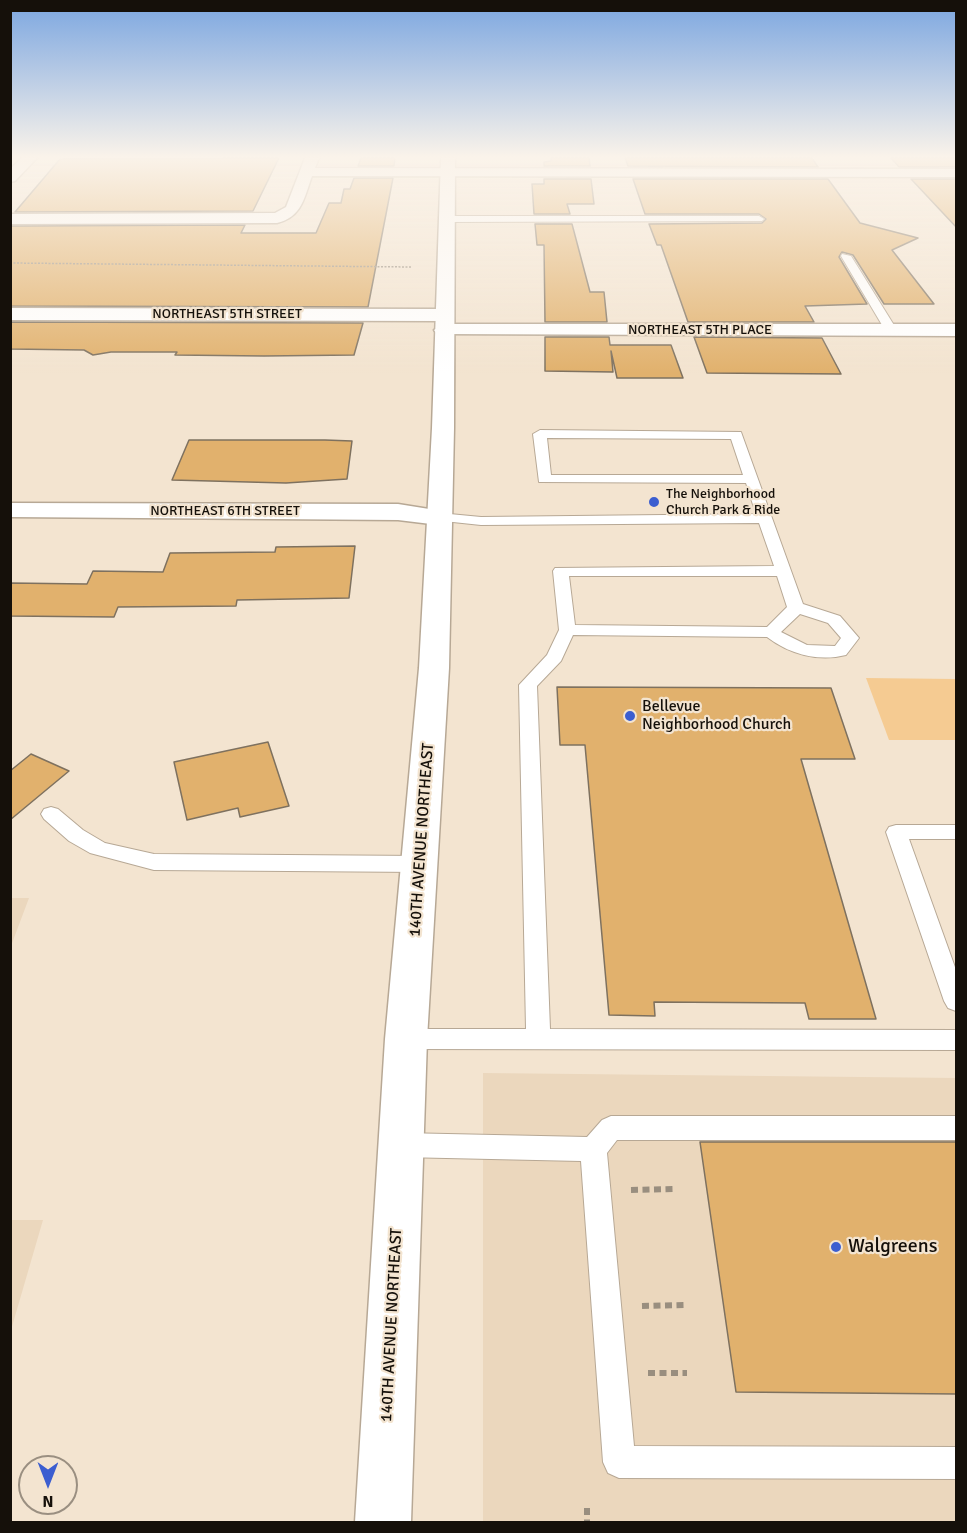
<!DOCTYPE html>
<style>
body{margin:0}
#map{position:relative;width:967px;height:1533px;overflow:hidden;background:#f3e4d0;font-family:Signika,sans-serif}
canvas{display:block}
.frame{position:absolute;inset:0;border:12px solid #15100a;pointer-events:none}
.north{position:absolute;left:18px;top:1455px;width:60px;height:60px;box-sizing:border-box;background:#f3e4d0;border:2px solid #9a8f81;border-radius:50%;rotate:180deg;font-size:16px;font-weight:700;line-height:24px;text-align:center;color:#15100a}
.north::after{content:'';display:block;margin:auto;width:21px;height:27px;background:#3c5ed0;clip-path:polygon(50% 0,100% 100%,50% 72%,0 100%)}
</style>
<div id="map">
<canvas width="967" height="1533"></canvas>
<div class="frame"></div>
<div class="north">N</div>
</div>
<script>
const ctx = document.querySelector('canvas').getContext('2d');
ctx.lineJoin = 'round';
function fill(path, color) { ctx.fillStyle = color; ctx.fill(path, 'evenodd'); }
function strokePath(path, color, width, dash) { ctx.strokeStyle = color; ctx.lineWidth = width; ctx.lineCap = dash ? 'butt' : 'round'; ctx.setLineDash(dash || []); ctx.stroke(path); }
function drawText(font, color, halo, rows, align = 'center') {
  ctx.font = font + ' Signika,sans-serif'; ctx.lineWidth = 4.5; ctx.setLineDash([]); ctx.textBaseline = 'middle'; ctx.strokeStyle = halo; ctx.fillStyle = color; for (const [text, x, y, turn = 0] of rows) {
    ctx.save(); ctx.translate(x, y); ctx.rotate((+turn || 0) * Math.PI / 180); ctx.textAlign = isNaN(turn) ? turn : align; if (halo) ctx.strokeText(text, 0, 0); ctx.fillText(text, 0, 0); ctx.restore();
  }
}
const built = new Path2D(`
 M 11,898 L 29,898 L 11,946 L 10,898 Z
 M 483,1073 L 956,1078 L 956,1522 L 483,1522 Z
 M 11,1220 L 43,1220 L 11,1330 L 10,1220 Z`);
const green = new Path2D(`
 M 866,678 L 956,679 L 956,740 L 889,740 Z`);
const building = new Path2D(`
 M 279,158 L 253,211 L 15,212 L 60,159 Z
 M 361,158 L 395,158 L 394,166 L 358,166 Z
 M 551,158 L 589,158 L 590,166 L 544,166 L 544,162 L 551,161 Z
 M 625,158 L 812,158 L 818,167 L 628,166 Z
 M 891,158 L 957,158 L 957,167 L 899,167 Z
 M 354,178 L 393,178 L 368,307 L 10,306 L 10,226 L 245,225 L 241,233 L 316,233 L 329,203 L 341,203 L 344,189 L 350,189 Z
 M 544,179 L 591,179 L 594,204 L 567,204 L 570,214 L 534,214 L 532,184 L 544,184 Z
 M 633,179 L 828,179 L 860,223 L 918,238 L 892,250 L 934,304 L 884,304 L 853,255 L 842,252 L 839,257 L 867,304 L 805,306 L 814,322 L 688,322 L 661,245 L 657,245 L 649,224 L 762,223 L 766,219 L 759,214 L 645,214 Z
 M 911,179 L 957,179 L 957,228 Z
 M 535,224 L 572,224 L 590,292 L 604,292 L 607,322 L 545,322 L 544,245 L 537,245 Z
 M 10,322 L 363,323 L 354,355 L 264,356 L 175,355 L 177,352 L 111,352 L 93,355 L 84,350 L 10,349 Z
 M 545,337 L 609,337 L 610,345 L 671,345 L 683,378 L 617,378 L 611,351 L 613,372 L 545,371 Z
 M 694,337 L 822,338 L 841,374 L 707,373 Z
 M 189,440 L 325,440 L 352,441 L 347,479 L 286,483 L 172,480 Z
 M 355,546 L 349,598 L 237,600 L 236,606 L 118,607 L 114,617 L 10,616 L 10,583 L 87,584 L 93,571 L 163,572 L 170,553 L 275,552 L 276,547 Z
 M 557,687 L 831,688 L 855,759 L 801,759 L 876,1019 L 809,1019 L 805,1003 L 654,1002 L 655,1016 L 609,1015 L 585,745 L 560,745 Z
 M 268,742 L 289,806 L 240,817 L 238,808 L 187,820 L 174,762 Z
 M 31,754 L 69,771 L 10,820 L 10,771 Z
 M 700,1142 L 957,1142 L 957,1394 L 736,1392 Z`);
const pathFar1 = new Path2D(`
 M 10,263 L 412,267`);
const path = new Path2D(`
 M 631,1190 L 675,1189
 M 642,1306 L 687,1305
 M 648,1373 L 687,1373
 M 587,1508 L 587,1522`);
const lane = new Path2D(`
 M 759,216 L 764,219 L 762,221 L 446,222 L 441,219 L 446,216 Z
 M 842,254 L 851,256 L 897,330 L 895,332 L 885,330 L 841,256 Z
 M 540,430 L 741,432 L 803,604 L 840,616 L 859,638 L 846,655 C 818,662 789,654 767,637 L 573,635 L 561,661 L 537,686 L 550,1029 L 956,1030 L 956,1050 L 406,1049 L 397,1046 L 394,1039 L 397,1032 L 406,1029 L 526,1029 L 519,685 L 547,655 L 559,630 L 553,571 L 555,568 L 774,566 L 759,523 L 481,525 L 434,520 L 432,517 L 434,514 L 439,513 L 481,517 L 756,514 L 746,483 L 539,482 L 533,434 ZM 547,438 L 731,439 L 743,475 L 551,475 ZM 569,576 L 777,576 L 787,607 L 767,627 L 575,625 ZM 800,614 L 828,623 L 841,638 L 835,646 L 807,645 L 781,632 Z
 M 51,807 L 58,809 L 83,830 L 105,843 L 154,854 L 421,856 L 429,858 L 432,864 L 429,870 L 421,872 L 154,870 L 90,853 L 69,841 L 44,819 L 41,814 L 44,809 Z
 M 896,825 L 956,825 L 956,839 L 909,839 L 956,970 L 956,1011 L 948,1008 L 944,1001 L 886,832 L 889,827 Z
 M 611,1116 L 956,1116 L 956,1140 L 617,1140 L 607,1153 L 634,1446 L 956,1447 L 956,1479 L 619,1478 L 608,1473 L 603,1462 L 581,1161 L 401,1157 L 392,1154 L 388,1145 L 392,1136 L 401,1133 L 587,1137 L 602,1120 Z`);
const street = new Path2D(`
 M 22,158 L 37,158 L 15,181 L 10,182 L 10,169 Z
 M 305,158 L 319,158 L 315,168 L 956,169 L 956,177 L 312,176 C 304,198 302,217 277,223 L 10,224 L 10,214 L 275,213 L 286,207 Z
 M 10,308 L 444,309 L 453,315 L 444,321 L 10,320 Z
 M 444,324 L 956,324 L 956,336 L 437,334 L 434,330 Z
 M 10,503 L 398,504 L 448,512 L 452,517 L 448,522 L 439,525 L 398,520 L 10,517 Z`);
const secondary = new Path2D(`
 M 441,158 L 455,158 L 454,428 L 449,668 L 427,1039 L 411,1522 L 355,1522 L 385,1039 L 419,668 L 432,428 Z`);
const markers = [
 [654,502,6,"#3c5ed0"],
 [630,716,6,"#3c5ed0"],
 [836,1247,6,"#3c5ed0"]
];
const farStreetnames = [
 ["NORTHEAST 5TH STREET",227,314],
 ["NORTHEAST 5TH PLACE",700,330],
 ["NORTHEAST 6TH STREET",225,511]
];
const farPoinames = [
 ["The Neighborhood",666,494],
 ["Church Park & Ride",666,510]
];
const poiNames = [
 ["Bellevue",642,707],
 ["Neighborhood Church",642,725]
];
const streetNames = [
 ["140TH AVENUE NORTHEAST",422,840,-86],
 ["140TH AVENUE NORTHEAST",392,1325,-87]
];
const nearPoinames = [
 ["Walgreens",848,1247]
];
fill(built, '#ebd7bd');
fill(green, '#f5cb92');
fill(building, '#e1b16d');
strokePath(building, '#7e715f', 1.5);
strokePath(lane, '#b7a895', 2);
strokePath(street, '#b7a895', 3);
strokePath(secondary, '#b7a895', 3);
strokePath(pathFar1, '#998e7f', 1.5, [2, 1.5]);
strokePath(path, '#998e7f', 6, [7, 4.5]);
fill(lane, '#fff');
fill(street, '#fff');
fill(secondary, '#fff');
const sky = ctx.createLinearGradient(0, 0, 0, 373);
sky.addColorStop(0, '#7ba6e0');
sky.addColorStop(0.42, '#faf3ea');
sky.addColorStop(1, '#faf3ea00');
ctx.fillStyle = sky;
ctx.fillRect(0, 0, 967, 373);
for (const [x, y, r, color] of markers) { const dot = new Path2D(); dot.arc(x, y, r, 0, 2 * Math.PI); ctx.fillStyle = color; ctx.fill(dot); strokePath(dot, '#f3e4d0', 2); }
drawText('14px', '#15100a', '#f3e4d0', farStreetnames);
drawText('14px', '#15100a', '#f3e4d0', farPoinames, 'left');
drawText('16px', '#15100a', '#f3e4d0', poiNames, 'left');
drawText('16px', '#15100a', '#f3e4d0', streetNames);
drawText('20px', '#15100a', '#f3e4d0', nearPoinames, 'left');
</script>
